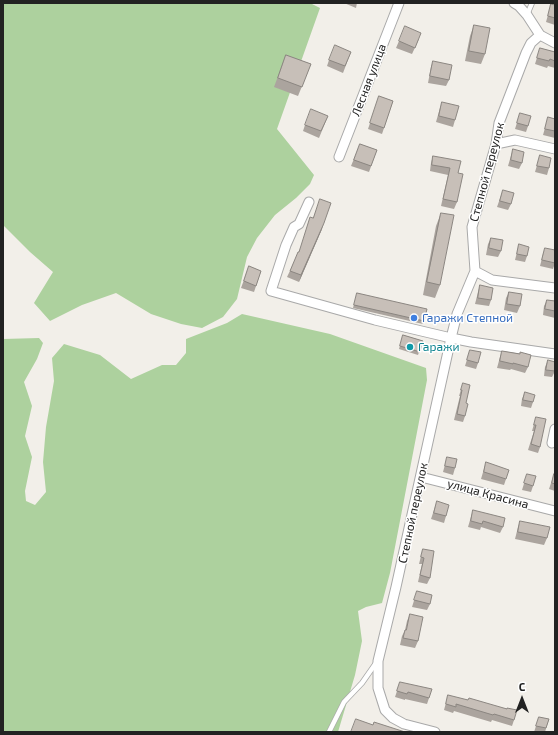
<!DOCTYPE html>
<meta charset="utf-8">
<style>
body{margin:0}
#map{position:relative;width:558px;height:735px;overflow:hidden;background:#f2efe9;font-family:"Exo 2",sans-serif}
canvas{display:block}
.frame{position:absolute;inset:0;border:4px solid #222;pointer-events:none}
.north{position:absolute;left:502px;top:679px;width:40px;height:40px;-webkit-text-stroke:3px #fff;paint-order:stroke;rotate:0deg;font-size:11px;font-weight:700;line-height:16px;text-align:center;color:#222}
.north::after{content:'';display:block;margin:auto;width:14px;height:18px;background:#222;clip-path:polygon(50% 0,100% 100%,50% 72%,0 100%)}
</style>
<div id="map">
<canvas width="558" height="735"></canvas>
<div class="frame"></div>
<div class="north">С</div>
</div>
<script>
const ctx = document.querySelector('canvas').getContext('2d');
ctx.lineJoin = 'round';
function fill(path, color) { ctx.fillStyle = color; ctx.fill(path, 'evenodd'); }
function strokePath(path, color, width, dash) { ctx.strokeStyle = color; ctx.lineWidth = width; ctx.lineCap = dash ? 'butt' : 'round'; ctx.setLineDash(dash || []); ctx.stroke(path); }
function drawText(font, color, halo, rows, align = 'center') {
  ctx.font = font + ' "Exo 2",sans-serif'; ctx.lineWidth = 3; ctx.setLineDash([]); ctx.textBaseline = 'middle'; ctx.strokeStyle = halo; ctx.fillStyle = color; for (const [text, x, y, turn = 0] of rows) {
    ctx.save(); ctx.translate(x, y); ctx.rotate((+turn || 0) * Math.PI / 180); ctx.textAlign = isNaN(turn) ? turn : align; if (halo) ctx.strokeText(text, 0, 0); ctx.fillText(text, 0, 0); ctx.restore();
  }
}
const forest = new Path2D(`
 M 3,3 L 310,3 L 320,8 L 277,129 L 314,175 L 310,184 L 296,198 L 275,215 L 257,238 L 247,257 L 237,299 L 223,317 L 202,328 L 181,324 L 151,314 L 116,293 L 82,305 L 50,321 L 34,303 L 53,272 L 30,252 L 3,225 Z
 M 242,314 L 330,334 L 426,368 L 427,380 L 390,573 L 382,603 L 366,607 L 358,611 L 362,641 L 355,675 L 338,732 L 3,732 L 3,339 L 39,338 L 43,343 L 37,359 L 24,382 L 32,406 L 25,436 L 32,457 L 25,491 L 26,501 L 35,505 L 46,492 L 43,462 L 46,427 L 54,381 L 52,358 L 64,344 L 100,355 L 131,379 L 162,365 L 176,365 L 186,353 L 186,339 L 227,323 Z`);
const lane = new Path2D(`
 M 527,15 L 532,3
 M 329,732 L 344,702 L 362,683 L 376,663`);
const street = new Path2D(`
 M 514,3 L 519,6 L 527,15 L 540,35 L 555,43
 M 496,144 L 515,140 L 555,149
 M 339,157 L 399,3
 M 309,202 L 299,224 L 294,227 L 286,245 L 271,291 L 375,320 L 451,338 L 457,314 L 475,271 L 472,227 L 496,144 L 499,123 L 526,53 L 531,43 L 540,35
 M 475,271 L 492,280 L 555,288
 M 552,443 L 555,429
 M 421,477 L 555,511
 M 435,732 L 404,724 L 393,718 L 385,710 L 378,688 L 378,661 L 396,587 L 451,338 L 471,342 L 555,354`);
const wall = new Path2D(`
 M 344,3 L 357,3 L 356,8 Z
 M 551,4 L 555,5 L 555,25 L 546,22 Z
 M 474,25 L 485,54 L 481,64 L 465,61 L 470,36 Z
 M 419,39 L 412,54 L 396,48 L 399,41 Z
 M 540,48 L 555,52 L 555,68 L 548,66 L 547,68 L 535,64 Z
 M 351,52 L 343,73 L 327,66 L 329,60 Z
 M 286,55 L 311,64 L 298,96 L 274,87 Z
 M 433,61 L 449,80 L 446,86 L 428,83 L 431,67 Z
 M 379,96 L 393,101 L 382,134 L 368,129 Z
 M 442,102 L 455,120 L 453,127 L 436,122 L 440,108 Z
 M 520,113 L 528,126 L 526,132 L 515,129 Z
 M 328,116 L 319,138 L 303,131 L 305,125 Z
 M 548,117 L 555,119 L 555,138 L 543,135 Z
 M 360,144 L 377,150 L 369,172 L 351,166 Z
 M 513,149 L 522,163 L 519,169 L 508,166 Z
 M 540,155 L 549,168 L 547,175 L 535,172 Z
 M 433,156 L 458,173 L 457,202 L 454,209 L 441,206 L 448,175 L 430,171 L 431,163 Z
 M 503,190 L 511,204 L 508,210 L 497,207 Z
 M 441,213 L 440,285 L 435,298 L 423,295 L 436,226 Z
 M 322,229 L 299,282 L 287,277 L 299,252 Z
 M 491,238 L 501,251 L 498,257 L 486,255 L 488,244 Z
 M 519,244 L 527,256 L 525,262 L 515,260 Z
 M 545,248 L 555,263 L 553,269 L 540,266 L 543,254 Z
 M 249,266 L 261,271 L 254,292 L 241,288 Z
 M 480,285 L 491,300 L 489,306 L 475,304 L 478,292 Z
 M 509,292 L 520,306 L 517,313 L 504,310 L 506,298 Z
 M 357,293 L 424,321 L 423,324 L 353,308 Z
 M 547,300 L 555,301 L 555,318 L 543,315 L 544,306 Z
 M 403,335 L 423,341 L 418,355 L 399,349 Z
 M 470,350 L 478,363 L 476,369 L 465,366 Z
 M 502,351 L 528,367 L 525,373 L 511,369 L 510,370 L 497,368 L 500,357 Z
 M 548,360 L 555,371 L 552,377 L 544,376 L 545,367 Z
 M 463,383 L 466,403 L 465,416 L 463,422 L 454,420 L 460,396 L 459,396 Z
 M 525,392 L 533,402 L 531,408 L 521,406 L 522,399 Z
 M 536,417 L 540,447 L 538,453 L 528,450 L 534,431 L 532,431 Z
 M 447,457 L 455,468 L 453,475 L 443,472 Z
 M 486,462 L 506,479 L 504,485 L 481,479 Z
 M 527,474 L 533,486 L 531,492 L 522,490 Z
 M 554,474 L 555,475 L 555,491 L 549,489 Z
 M 437,501 L 446,516 L 444,523 L 431,519 Z
 M 473,510 L 503,527 L 500,533 L 481,527 L 480,530 L 468,527 Z
 M 520,521 L 547,538 L 544,545 L 515,539 L 518,527 Z
 M 423,549 L 430,578 L 427,584 L 418,582 L 422,564 L 419,564 L 421,556 Z
 M 417,591 L 430,604 L 427,610 L 412,607 Z
 M 410,614 L 418,641 L 415,648 L 400,645 L 402,636 L 405,630 L 407,621 Z
 M 400,682 L 429,698 L 427,704 L 405,699 L 405,700 L 395,697 Z
 M 448,695 L 514,720 L 512,726 L 492,720 L 491,722 L 454,711 L 453,713 L 444,710 Z
 M 539,717 L 549,719 L 545,732 L 534,732 Z`);
const shadedWall = new Path2D(`
 M 324,223 L 322,229 L 299,282 L 301,275 Z`);
const building = new Path2D(`
 M 551,4 L 555,5 L 555,18 L 548,16 Z
 M 474,25 L 490,28 L 485,54 L 469,51 Z
 M 405,26 L 421,33 L 415,48 L 399,41 Z
 M 335,45 L 351,52 L 345,66 L 329,60 Z
 M 540,48 L 555,52 L 555,61 L 550,59 L 549,61 L 537,58 Z
 M 286,55 L 311,64 L 302,87 L 278,78 Z
 M 433,61 L 452,65 L 449,80 L 430,76 Z
 M 379,96 L 393,101 L 384,128 L 370,123 Z
 M 442,102 L 459,106 L 455,120 L 439,116 Z
 M 311,109 L 328,116 L 321,131 L 305,125 Z
 M 520,113 L 531,116 L 528,126 L 517,123 Z
 M 548,117 L 555,119 L 555,131 L 545,129 Z
 M 360,144 L 377,150 L 371,166 L 354,160 Z
 M 513,149 L 524,152 L 522,163 L 511,160 Z
 M 540,155 L 551,158 L 549,168 L 537,166 Z
 M 433,156 L 461,161 L 458,173 L 463,174 L 457,202 L 443,199 L 450,168 L 432,165 Z
 M 503,190 L 514,193 L 511,204 L 500,201 Z
 M 320,199 L 331,203 L 324,223 L 301,275 L 290,271 L 298,252 L 299,252 L 310,217 L 313,218 Z
 M 441,213 L 454,215 L 440,285 L 427,282 Z
 M 491,238 L 503,240 L 501,251 L 489,248 Z
 M 519,244 L 529,247 L 527,256 L 517,254 Z
 M 545,248 L 555,250 L 555,263 L 542,260 Z
 M 249,266 L 261,271 L 256,286 L 244,281 Z
 M 480,285 L 493,288 L 491,300 L 478,298 Z
 M 509,292 L 522,294 L 520,306 L 507,304 Z
 M 357,293 L 427,309 L 424,321 L 354,305 Z
 M 547,300 L 555,301 L 555,311 L 545,309 Z
 M 403,335 L 423,341 L 420,352 L 400,346 Z
 M 470,350 L 481,352 L 478,363 L 467,360 Z
 M 502,351 L 520,354 L 520,352 L 531,355 L 528,367 L 513,363 L 513,364 L 500,361 Z
 M 548,360 L 555,362 L 555,371 L 546,370 Z
 M 463,383 L 470,385 L 466,403 L 468,404 L 465,416 L 457,414 L 462,390 L 461,390 Z
 M 525,392 L 535,395 L 533,402 L 523,400 Z
 M 536,417 L 546,419 L 540,447 L 531,444 L 536,425 L 534,425 Z
 M 447,457 L 457,459 L 455,468 L 445,466 Z
 M 486,462 L 509,470 L 506,479 L 484,472 Z
 M 527,474 L 536,476 L 533,486 L 524,483 Z
 M 554,474 L 555,475 L 555,484 L 552,483 Z
 M 437,501 L 449,505 L 446,516 L 434,513 Z
 M 473,510 L 505,518 L 503,527 L 483,521 L 482,524 L 471,521 Z
 M 520,521 L 550,527 L 547,538 L 518,532 Z
 M 423,549 L 434,551 L 430,578 L 420,575 L 424,558 L 421,557 Z
 M 417,591 L 432,595 L 430,604 L 414,600 Z
 M 410,614 L 423,617 L 418,641 L 403,638 L 405,630 L 406,630 Z
 M 400,682 L 432,689 L 429,698 L 408,692 L 407,694 L 397,691 Z
 M 448,695 L 468,700 L 469,698 L 507,709 L 507,708 L 517,710 L 514,720 L 494,714 L 493,715 L 456,704 L 456,707 L 446,704 Z
 M 539,717 L 549,719 L 546,728 L 536,726 Z
 M 356,719 L 373,725 L 374,722 L 405,732 L 351,732 Z`);
const markers = [
 [414,318,4,"#3f7fe0"],
 [410,347,4,"#0f9aa8"]
];
const streetNames = [
 ["Лесная улица",369,80,-69],
 ["Степной переулок",487,172,-75],
 ["улица Красина",488,494,15],
 ["Степной переулок",413,513,-78]
];
const shopNames = [
 ["Гаражи Степной",422,318]
];
const cultureNames = [
 ["Гаражи",418,347]
];
fill(forest, '#add19e');
strokePath(lane, '#a9a9a9', 6);
strokePath(street, '#a9a9a9', 11);
strokePath(lane, '#fff', 4.5);
strokePath(street, '#fff', 9);
fill(wall, '#aba49e');
fill(shadedWall, '#8b8681');
fill(building, '#c7bfb8');
strokePath(building, '#8b8681', 1);
for (const [x, y, r, color] of markers) { const dot = new Path2D(); dot.arc(x, y, r, 0, 2 * Math.PI); ctx.fillStyle = color; ctx.fill(dot); strokePath(dot, '#fff', 1.5); }
drawText('12px', '#222', '#fff', streetNames);
drawText('12px', '#366cbe', '#fff', shopNames, 'left');
drawText('12px', '#0d838f', '#fff', cultureNames, 'left');
</script>
